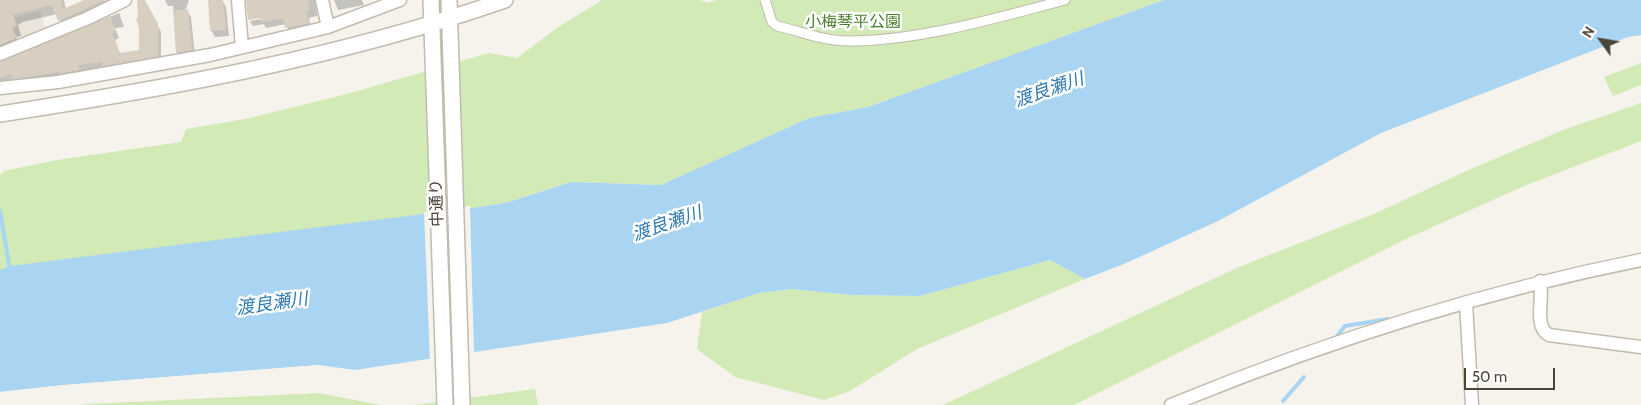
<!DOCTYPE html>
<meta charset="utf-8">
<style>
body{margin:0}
#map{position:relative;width:1641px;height:405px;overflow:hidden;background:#f6f3ec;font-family:Cabin,sans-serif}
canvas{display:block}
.north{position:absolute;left:1576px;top:15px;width:50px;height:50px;-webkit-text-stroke:4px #fff;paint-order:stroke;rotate:302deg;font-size:14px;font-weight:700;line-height:20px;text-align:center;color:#4b4439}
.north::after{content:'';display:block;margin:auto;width:18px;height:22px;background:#4b4439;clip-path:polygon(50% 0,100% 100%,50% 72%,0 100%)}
.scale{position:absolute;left:1464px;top:368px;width:91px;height:22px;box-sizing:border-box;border:2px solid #4b4439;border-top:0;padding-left:6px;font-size:15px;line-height:18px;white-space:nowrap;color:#4b4439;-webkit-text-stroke:4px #fff;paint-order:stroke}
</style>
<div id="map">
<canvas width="1641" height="405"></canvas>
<div class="north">N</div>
<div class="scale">50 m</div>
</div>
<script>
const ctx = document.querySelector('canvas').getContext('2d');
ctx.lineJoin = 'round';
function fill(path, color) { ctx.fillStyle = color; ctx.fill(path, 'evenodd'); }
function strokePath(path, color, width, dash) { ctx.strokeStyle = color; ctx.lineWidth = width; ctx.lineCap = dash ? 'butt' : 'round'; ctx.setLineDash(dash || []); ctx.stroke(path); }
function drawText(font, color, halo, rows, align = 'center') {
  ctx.font = font + ' Cabin,"Noto Sans JP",sans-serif'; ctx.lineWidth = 5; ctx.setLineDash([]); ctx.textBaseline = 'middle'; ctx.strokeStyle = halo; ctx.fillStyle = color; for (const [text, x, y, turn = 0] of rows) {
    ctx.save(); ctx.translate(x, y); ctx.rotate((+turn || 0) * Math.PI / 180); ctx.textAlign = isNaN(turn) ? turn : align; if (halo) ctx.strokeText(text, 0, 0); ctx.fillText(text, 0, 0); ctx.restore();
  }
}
const residential = new Path2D(`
 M 40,11 L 47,31 L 0,51 L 0,21 Z`);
const green = new Path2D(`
 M 602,0 L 700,0 L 708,3 L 716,0 L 1164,0 L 868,107 L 809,118 L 661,185 L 571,182 L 509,202 L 487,206 L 0,270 L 0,175 L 4,171 L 57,160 L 181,142 L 186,129 L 245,119 L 343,95 L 489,53 L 517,58 L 557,28 Z
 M 1641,63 L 1641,85 L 1613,96 L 1604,77 Z
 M 1641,103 L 1641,141 L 1524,186 L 1406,239 L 1074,405 L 943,405 L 1239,267 L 1376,213 L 1464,172 L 1563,130 Z
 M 1050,260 L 1085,279 L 917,349 L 850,391 L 824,400 L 735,377 L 697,349 L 702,312 L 759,293 L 792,289 L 851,295 L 920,296 Z
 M 535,389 L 538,405 L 414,405 Z
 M 319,393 L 381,405 L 80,405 L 89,404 Z`);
const water = new Path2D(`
 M 1164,0 L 1641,0 L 1641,35 L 1628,37 L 1381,133 L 1218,221 L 1124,264 L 1085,279 L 1050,260 L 920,296 L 851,295 L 792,289 L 759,293 L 667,323 L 355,370 L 319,365 L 64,385 L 0,392 L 0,270 L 10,266 L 487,206 L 509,202 L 571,182 L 661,185 L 809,118 L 868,107 Z`);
const pier = new Path2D(`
 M 470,206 L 474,355 L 430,361 L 424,212 Z
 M 319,365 L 319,367 L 64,387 L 0,394 L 0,392 L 64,385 Z`);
const shadow = new Path2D(`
 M 0,0 L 64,0 L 66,10 L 85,0 L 132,1 L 127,1 L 65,30 L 57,14 L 23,22 L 18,25 L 21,36 L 16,37 L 21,48 L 0,57 Z
 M 138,0 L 144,0 L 161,32 L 161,62 L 80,71 L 82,76 L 18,85 L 15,80 L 0,85 L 0,63 L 119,13 L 124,27 L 115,28 L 119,38 L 115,40 L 120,54 L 141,51 Z
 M 165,0 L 189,0 L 185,11 L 187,11 L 191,17 L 195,56 L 180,59 L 177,52 L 173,6 L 168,6 Z
 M 210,0 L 222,0 L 226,7 L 229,36 L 215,37 L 211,30 Z
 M 246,0 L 315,0 L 317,16 L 309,18 L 311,29 L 290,34 L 286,24 L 266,28 L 264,24 L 253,26 L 250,21 L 267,18 L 267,15 L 250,18 L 250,20 Z
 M 334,0 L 362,0 L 364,5 L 338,10 Z`);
const stream = new Path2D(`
 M 0,211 L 10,270
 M 1337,336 L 1345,326 L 1388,319
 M 1283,401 L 1304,377`);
const building = new Path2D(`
 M 0,0 L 61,0 L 63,9 L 84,0 L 105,0 L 58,21 L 52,5 L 18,13 L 13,15 L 17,26 L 12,28 L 17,38 L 0,45 Z
 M 137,0 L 145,0 L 158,24 L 158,56 L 103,66 L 102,62 L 78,65 L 79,70 L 60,73 L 59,72 L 13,79 L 11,74 L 0,78 L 0,62 L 110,16 L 116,31 L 112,33 L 120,53 L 139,50 L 139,28 L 136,18 L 138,18 Z
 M 208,0 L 223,0 L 226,30 L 210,31 Z
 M 246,0 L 308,0 L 310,11 L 306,11 L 309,23 L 285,28 L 283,18 L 262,22 L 261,18 L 248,20 Z
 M 188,9 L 192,50 L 176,53 L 173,11 Z`);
const pedestrian = new Path2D(`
 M 765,0 L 772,22 L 777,26 C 800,31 823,41 848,41 C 919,41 996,18 1065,0`);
const minor = new Path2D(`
 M 238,0 L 242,47
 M 322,0 L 328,27
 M 0,54 L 88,18 L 125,0
 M 0,88 L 58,82 L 210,55 L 328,27 L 400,0
 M 1540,281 C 1544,299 1533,326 1549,335 L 1641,347
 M 1466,304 L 1472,405
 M 1171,405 C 1322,343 1481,292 1641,260`);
const tertiary = new Path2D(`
 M 431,0 L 445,405
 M 449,0 L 462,405
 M 0,114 C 171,88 341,57 505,0`);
const parkNames = [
 ["小梅琴平公園",853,22]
];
const streetNames = [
 ["中通り",437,203,-92]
];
const waterNames = [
 ["渡良瀬川",1049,90,-19],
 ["渡良瀬川",667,224,-19],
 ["渡良瀬川",272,304,-8]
];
fill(residential, '#eae5da');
fill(green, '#d2eab5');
fill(water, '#a9d4f2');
fill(pier, '#f6f3ec');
fill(shadow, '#0003');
strokePath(stream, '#a9d4f2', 4);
fill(building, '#d8cfc1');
strokePath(pedestrian, '#c2bbae', 11);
strokePath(minor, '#c2bbae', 15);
strokePath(tertiary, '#c2bbae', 18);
strokePath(pedestrian, '#fff', 9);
strokePath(minor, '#fff', 12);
strokePath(tertiary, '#fff', 15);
drawText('16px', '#4a7f2a', '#fff', parkNames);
drawText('16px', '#4b4439', '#fff', streetNames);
drawText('italic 18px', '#2e7ab2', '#fff', waterNames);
</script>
